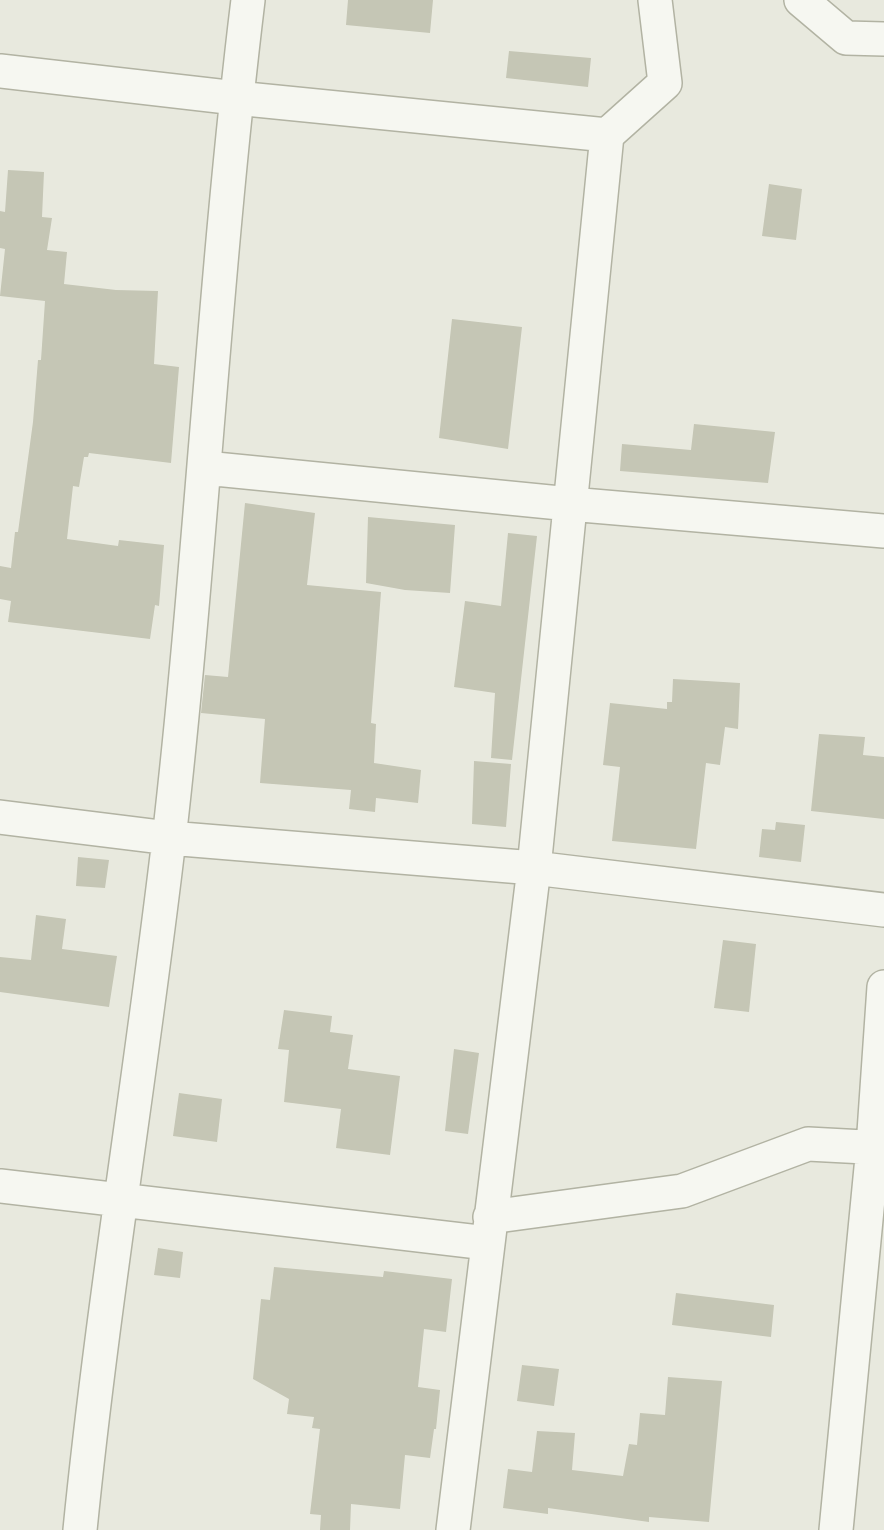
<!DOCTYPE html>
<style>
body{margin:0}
canvas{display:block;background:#e8e9de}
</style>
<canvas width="884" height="1530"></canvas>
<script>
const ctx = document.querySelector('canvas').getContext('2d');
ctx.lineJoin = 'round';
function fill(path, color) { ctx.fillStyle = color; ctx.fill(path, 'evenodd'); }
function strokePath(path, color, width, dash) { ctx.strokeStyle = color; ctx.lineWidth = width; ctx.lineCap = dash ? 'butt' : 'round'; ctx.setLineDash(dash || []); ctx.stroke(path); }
const building = new Path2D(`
 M 348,0 L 433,0 L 430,33 L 346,25 Z
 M 509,51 L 591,58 L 588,87 L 506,78 Z
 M 8,170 L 44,172 L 42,217 L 52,218 L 47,250 L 67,252 L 64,284 L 116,290 L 158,291 L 154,364 L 179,367 L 171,463 L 89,453 L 88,457 L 84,457 L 79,487 L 73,486 L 67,539 L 118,546 L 119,540 L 164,545 L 159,606 L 155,605 L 150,639 L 8,622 L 11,601 L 0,599 L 0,566 L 11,568 L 15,532 L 18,532 L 33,422 L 38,360 L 41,360 L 45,301 L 0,296 L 5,249 L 0,248 L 0,211 L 5,212 Z
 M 769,184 L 802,189 L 796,240 L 762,236 Z
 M 452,319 L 522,327 L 508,449 L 439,438 Z
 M 694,424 L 775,432 L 768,483 L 620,471 L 622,444 L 691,450 Z
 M 245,503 L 315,513 L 307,585 L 381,592 L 371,723 L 376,724 L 374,763 L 421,770 L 418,803 L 376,798 L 375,812 L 349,809 L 351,790 L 260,783 L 265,719 L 201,713 L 205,675 L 228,677 Z
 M 368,517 L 455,525 L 450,593 L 405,590 L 366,583 Z
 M 508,533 L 537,536 L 512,760 L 491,758 L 495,693 L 454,687 L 465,601 L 501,606 Z
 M 673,679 L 740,683 L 738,729 L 725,727 L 720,765 L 706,763 L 696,849 L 612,841 L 620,767 L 603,765 L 610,703 L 667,709 L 667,702 L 672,702 Z
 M 819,734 L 865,737 L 863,755 L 884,757 L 884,819 L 811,811 Z
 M 474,761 L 511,764 L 506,827 L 472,824 Z
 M 776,822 L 805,825 L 801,862 L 759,857 L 762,829 L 775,830 Z
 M 78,857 L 109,860 L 105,888 L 76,886 Z
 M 36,915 L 66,919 L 62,949 L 117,956 L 109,1007 L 0,992 L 0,957 L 31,960 Z
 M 723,940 L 756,944 L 749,1012 L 714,1008 Z
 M 284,1010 L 332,1016 L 330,1032 L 353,1035 L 348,1069 L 400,1076 L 390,1155 L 336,1148 L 341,1109 L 284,1102 L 289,1050 L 278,1049 Z
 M 454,1049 L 479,1053 L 468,1134 L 445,1131 Z
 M 179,1093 L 222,1099 L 217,1142 L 173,1136 Z
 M 158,1248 L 183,1252 L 180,1278 L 154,1275 Z
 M 274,1267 L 383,1277 L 384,1271 L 452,1279 L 446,1332 L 424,1329 L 418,1387 L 440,1390 L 436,1429 L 434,1429 L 430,1458 L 405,1455 L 400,1509 L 351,1504 L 350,1530 L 320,1530 L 321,1515 L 310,1514 L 320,1429 L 312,1428 L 314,1417 L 287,1414 L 289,1399 L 253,1379 L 261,1299 L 270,1300 Z
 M 676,1293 L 774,1305 L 771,1337 L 672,1325 Z
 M 522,1365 L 559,1369 L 554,1406 L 517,1401 Z
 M 668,1377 L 722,1381 L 709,1522 L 649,1517 L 649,1522 L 548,1508 L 548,1514 L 503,1508 L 508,1469 L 532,1472 L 537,1431 L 575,1433 L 572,1470 L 623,1476 L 629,1444 L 637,1445 L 640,1413 L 665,1415 Z`);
const minor = new Path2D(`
 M 801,0 L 846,38 L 884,39
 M 0,71 L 236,98 L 607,135
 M 205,468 L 570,504 L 884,531
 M 0,817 L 169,838 L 534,868 L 884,910
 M 0,1186 L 487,1243
 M 490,1217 L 682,1191 L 808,1144 L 884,1148
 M 80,1530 C 103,1299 142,1070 169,839 C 201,560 214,279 248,0
 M 453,1530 L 534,868 L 607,135 L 665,83 L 655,0
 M 836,1530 L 873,1147 L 884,987`);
fill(building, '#c5c6b5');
strokePath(minor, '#b2b3a3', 36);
strokePath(minor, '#f6f7f1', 33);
</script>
